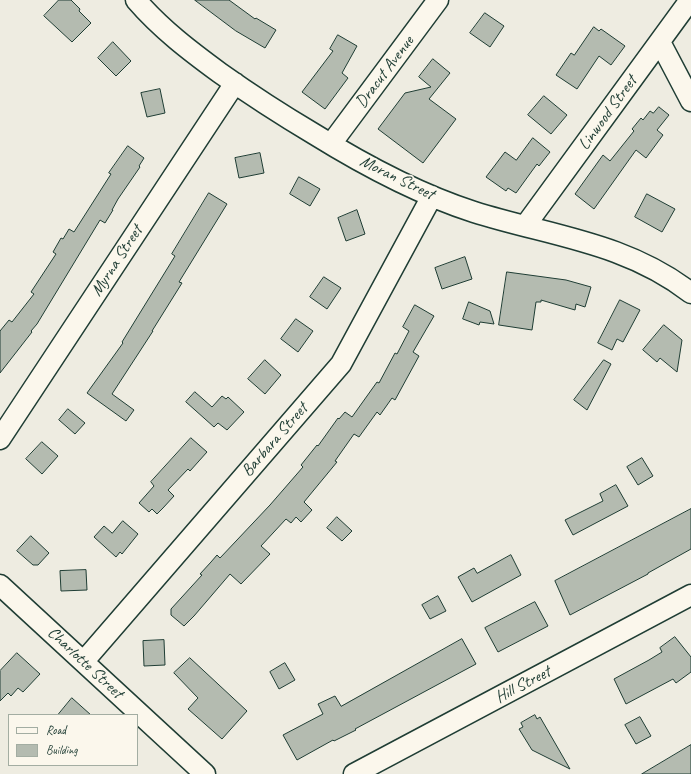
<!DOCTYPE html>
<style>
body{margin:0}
#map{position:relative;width:691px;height:774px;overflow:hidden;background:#eeece1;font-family:Caveat,sans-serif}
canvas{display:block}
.legend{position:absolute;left:8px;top:714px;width:130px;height:52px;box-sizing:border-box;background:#fbf7ec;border:1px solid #a3ada2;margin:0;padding:5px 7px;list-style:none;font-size:12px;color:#1f3d34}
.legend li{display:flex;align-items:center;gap:8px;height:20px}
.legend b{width:20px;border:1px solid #a3ada2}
</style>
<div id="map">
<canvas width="691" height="774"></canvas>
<ul class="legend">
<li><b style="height:5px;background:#fbf7ec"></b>Road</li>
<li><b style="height:11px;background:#b4bbb0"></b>Building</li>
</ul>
</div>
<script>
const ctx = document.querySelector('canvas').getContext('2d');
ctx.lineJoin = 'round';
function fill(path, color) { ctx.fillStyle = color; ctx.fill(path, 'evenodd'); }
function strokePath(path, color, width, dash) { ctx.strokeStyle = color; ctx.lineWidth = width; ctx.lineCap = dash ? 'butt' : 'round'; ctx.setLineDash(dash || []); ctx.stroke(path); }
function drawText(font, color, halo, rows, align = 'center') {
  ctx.font = font + ' Caveat,sans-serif'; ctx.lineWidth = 3.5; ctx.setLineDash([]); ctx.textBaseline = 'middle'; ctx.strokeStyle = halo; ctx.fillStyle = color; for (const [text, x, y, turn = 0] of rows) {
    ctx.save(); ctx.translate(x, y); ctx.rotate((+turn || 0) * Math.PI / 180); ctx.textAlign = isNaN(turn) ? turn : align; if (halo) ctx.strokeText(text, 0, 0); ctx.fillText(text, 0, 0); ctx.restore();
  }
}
const building = new Path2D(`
 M 59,0 L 71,0 L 80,9 L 79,11 L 91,23 L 72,42 L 44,16 Z
 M 195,0 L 229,0 L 255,19 L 256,18 L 276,30 L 265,48 L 236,31 Z
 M 485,13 L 504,26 L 490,47 L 470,33 Z
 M 594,27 L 599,31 L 601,29 L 625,46 L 611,65 L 599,56 L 577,89 L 556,75 L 571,53 L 574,55 Z
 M 338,35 L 357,46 L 342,73 L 348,78 L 325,109 L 302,92 L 333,51 L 330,49 Z
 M 113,42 L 131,61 L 116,76 L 98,58 Z
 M 433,59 L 450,73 L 429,99 L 456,119 L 423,163 L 378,129 L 405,93 L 431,87 L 419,77 Z
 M 160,89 L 165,113 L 147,117 L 141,93 Z
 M 544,96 L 567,115 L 551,134 L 528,115 Z
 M 659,107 L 669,115 L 657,130 L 663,135 L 646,158 L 636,150 L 594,209 L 575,194 L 603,155 L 610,161 L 634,131 L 632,129 L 641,118 L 643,120 L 650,111 L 653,113 Z
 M 533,138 L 550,152 L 539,166 L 537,164 L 516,193 L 508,188 L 506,191 L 486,177 L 505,152 L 516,160 Z
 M 128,146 L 144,158 L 139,166 L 140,167 L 118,199 L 112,210 L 113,210 L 105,223 L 100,220 L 37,324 L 31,331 L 32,332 L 0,373 L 0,331 L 9,320 L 12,322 L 34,294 L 31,292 L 56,254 L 53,252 L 61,238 L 63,239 L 69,229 L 74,232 L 111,174 L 109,173 Z
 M 260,153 L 264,173 L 239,178 L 235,158 Z
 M 299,177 L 320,189 L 310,206 L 290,194 Z
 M 209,193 L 227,204 L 179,282 L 182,283 L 152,331 L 153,331 L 112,394 L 134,410 L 126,421 L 87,393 L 123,343 L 122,342 L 175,256 L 172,254 Z
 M 647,194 L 675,209 L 662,232 L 635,217 Z
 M 357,210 L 365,234 L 346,241 L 338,218 Z
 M 465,257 L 472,279 L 442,289 L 435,268 Z
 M 507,272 L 566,280 L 591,287 L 585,307 L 576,304 L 575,310 L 541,300 L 541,302 L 536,302 L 532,330 L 499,325 Z
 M 324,277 L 341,288 L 327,309 L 310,297 Z
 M 620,300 L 640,310 L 623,342 L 617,339 L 612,350 L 598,343 Z
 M 469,302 L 490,311 L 494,324 L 480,322 L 479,325 L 463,319 Z
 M 415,305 L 434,316 L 413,352 L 419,356 L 395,400 L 392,398 L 380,415 L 377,412 L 359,437 L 354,434 L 335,461 L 337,462 L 304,502 L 312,510 L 301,522 L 296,517 L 291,523 L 286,519 L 261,546 L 270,554 L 241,584 L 230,574 L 194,616 L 184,626 L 171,615 L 171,609 L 202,575 L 200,574 L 211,562 L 217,555 L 220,558 L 270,505 L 303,467 L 301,465 L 317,445 L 318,446 L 338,418 L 339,419 L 345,412 L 352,417 L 377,382 L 379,383 L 395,353 L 397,354 L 409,331 L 403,327 Z
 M 296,319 L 313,331 L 298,352 L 281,339 Z
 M 664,325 L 682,340 L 677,372 L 660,358 L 657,362 L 643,350 Z
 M 265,360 L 281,375 L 265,394 L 248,379 Z
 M 604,360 L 611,364 L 587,410 L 574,400 Z
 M 195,392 L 212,407 L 222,396 L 226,399 L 228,397 L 244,412 L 227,430 L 218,423 L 214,427 L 186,402 Z
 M 68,409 L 85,423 L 75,434 L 59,420 Z
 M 191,438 L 207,452 L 190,471 L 188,469 L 168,490 L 174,496 L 163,508 L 157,514 L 152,509 L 149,512 L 139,503 L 154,486 L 151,482 Z
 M 42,442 L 58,456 L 42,474 L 26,459 Z
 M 642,458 L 653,476 L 638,485 L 627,467 Z
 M 616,485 L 628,506 L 573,535 L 565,520 L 603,501 L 600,494 Z
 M 691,509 L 691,549 L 648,573 L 648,574 L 570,615 L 555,581 Z
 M 337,517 L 352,531 L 342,541 L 327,528 Z
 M 123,521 L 138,534 L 122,554 L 120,552 L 116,557 L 94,537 L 104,526 L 112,533 Z
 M 31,536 L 49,553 L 38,565 L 33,565 L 17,551 Z
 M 511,555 L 521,575 L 472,602 L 458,577 L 474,568 L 477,573 Z
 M 86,570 L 87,590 L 61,591 L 60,571 Z
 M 438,596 L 446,611 L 430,619 L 422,605 Z
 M 535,602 L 548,626 L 498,652 L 485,628 Z
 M 675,637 L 691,657 L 691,672 L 676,683 L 673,679 L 626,704 L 614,679 L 649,660 L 662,652 L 660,648 Z
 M 462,639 L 476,664 L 355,729 L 356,730 L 334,741 L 333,740 L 297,760 L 283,735 L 323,714 L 318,704 L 335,696 L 341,706 Z
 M 164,640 L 165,665 L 144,666 L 143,641 Z
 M 17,653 L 40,674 L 23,692 L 18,688 L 11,696 L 8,693 L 0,701 L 0,671 Z
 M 190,658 L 247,711 L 222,739 L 188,709 L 198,698 L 174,673 Z
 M 285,663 L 295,680 L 279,689 L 270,672 Z
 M 72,698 L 91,715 L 58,715 Z
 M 535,715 L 537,719 L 540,717 L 570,769 L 532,750 L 519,729 L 523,727 L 521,723 Z
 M 640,717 L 651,736 L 636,744 L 625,725 Z
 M 691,745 L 691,774 L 642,774 Z`);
const street = new Path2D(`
 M 136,0 C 161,29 190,51 220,73 C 251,95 282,115 314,134 C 364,165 418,194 474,212 C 550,236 625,242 691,293
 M 660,42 L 691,101
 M 331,144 L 438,0
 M 525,226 L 690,0
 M 0,439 L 235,83
 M 0,585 L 205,774
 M 84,661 L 341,364 L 432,196
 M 354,774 L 691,595`);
const streetNames = [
 ["Dracut Avenue",385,72,-53],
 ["Linwood Street",608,113,-54],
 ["Moran Street",397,178,26],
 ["Myrna Street",117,261,-57],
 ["Barbara Street",275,440,-49],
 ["Charlotte Street",85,663,43],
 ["Hill Street",523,685,-28]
];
fill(building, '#b4bbb0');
strokePath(building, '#1f3d34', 1);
strokePath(street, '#1f3d34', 23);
strokePath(street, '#fbf7ec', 20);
drawText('17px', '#1f3d34', '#fbf7ec', streetNames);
</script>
